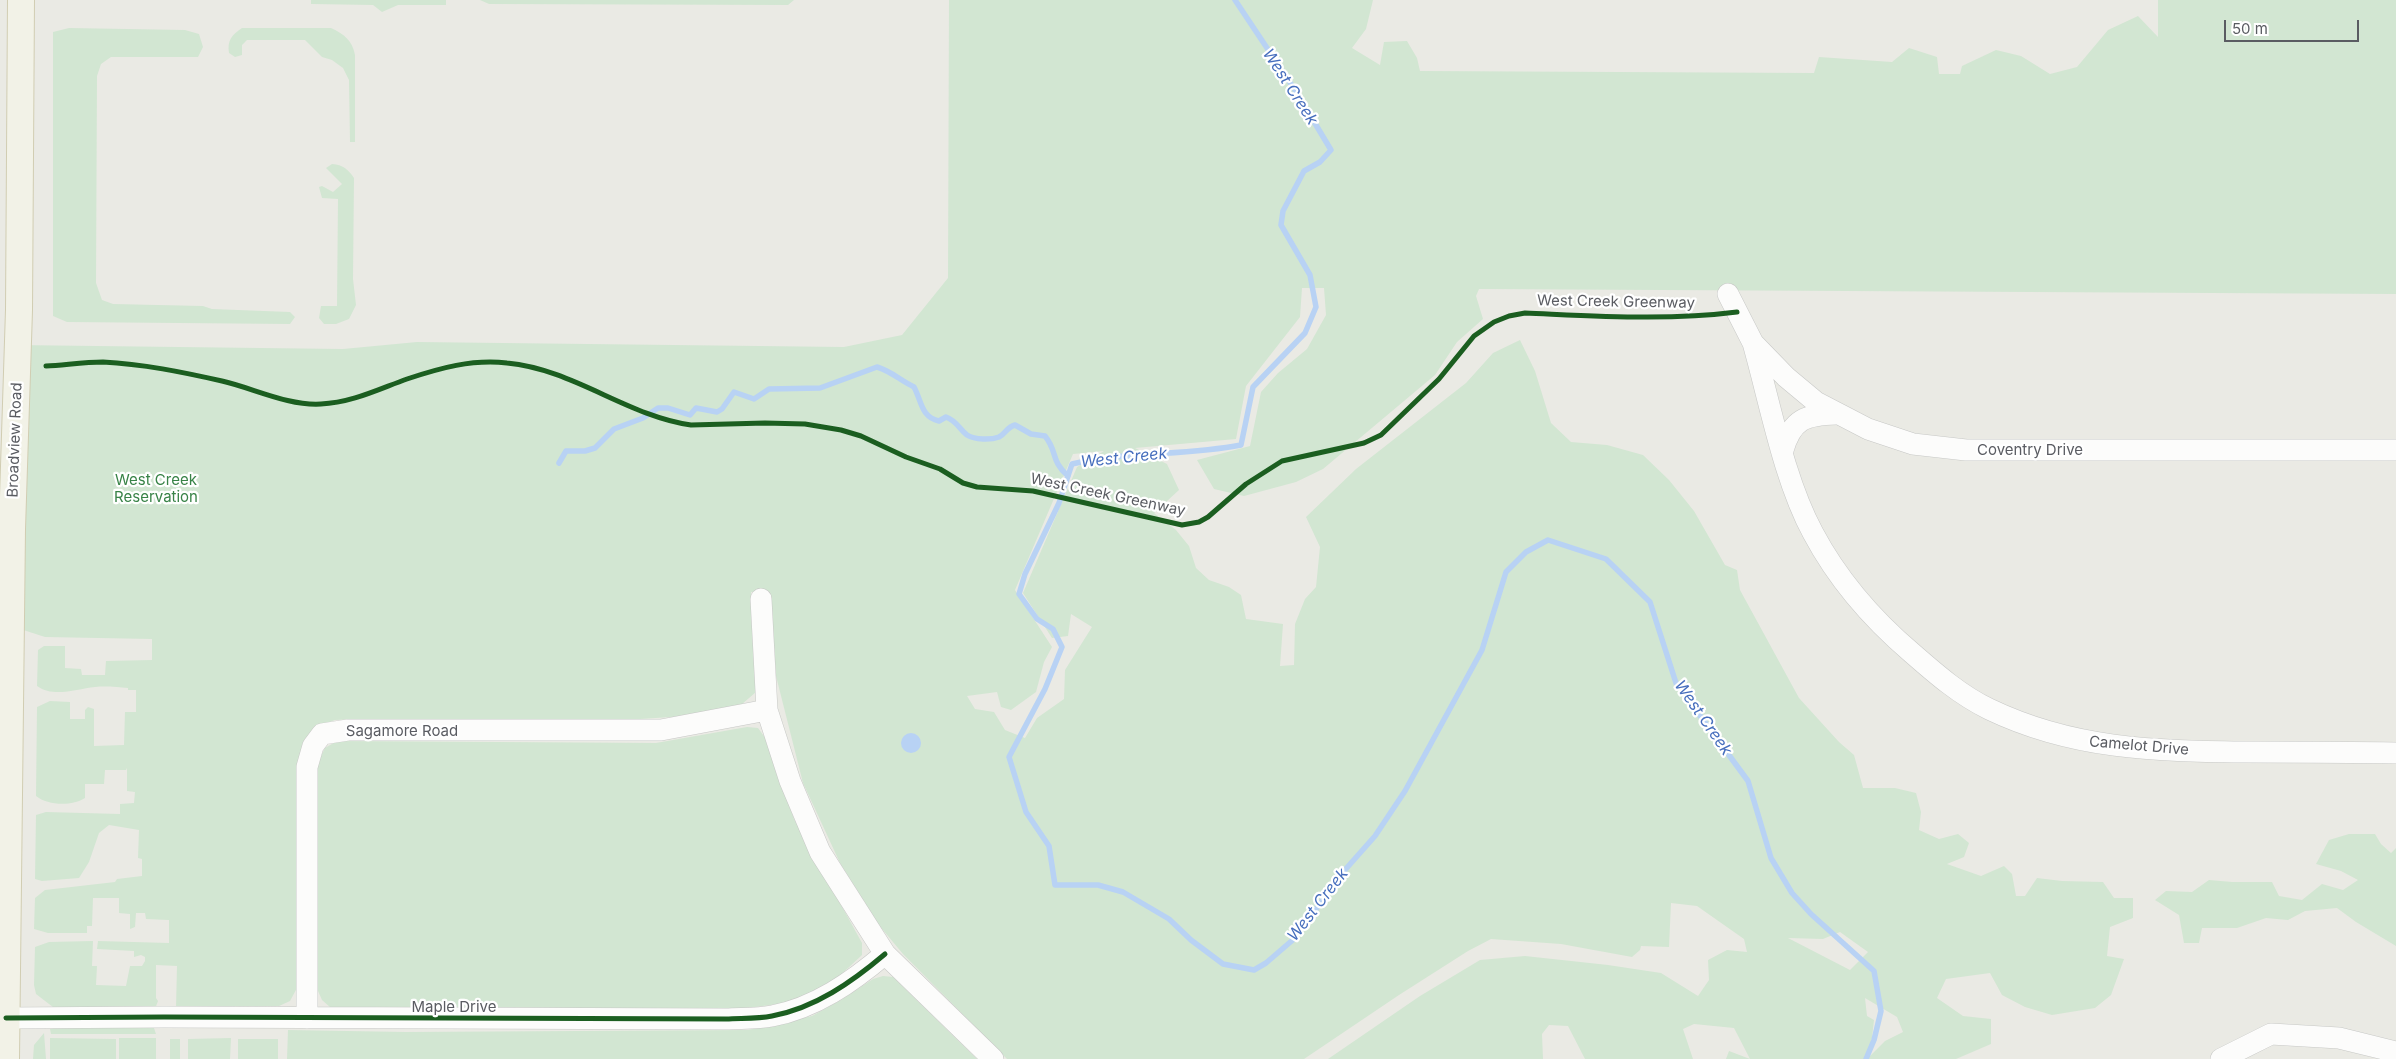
<!DOCTYPE html>
<style>
body{margin:0}
#map{position:relative;width:2396px;height:1059px;overflow:hidden;background:#eaeae4;font-family:Inter,sans-serif}
canvas{display:block}
.scale{position:absolute;left:2224px;top:20px;width:135px;height:22px;box-sizing:border-box;border:2px solid #5a5c62;border-top:0;padding-left:6px;font-size:15px;line-height:18px;white-space:nowrap;color:#5a5c62;-webkit-text-stroke:4px #fff;paint-order:stroke}
</style>
<div id="map">
<canvas width="2396" height="1059"></canvas>
<div class="scale">50 m</div>
</div>
<script>
const ctx = document.querySelector('canvas').getContext('2d');
ctx.lineJoin = 'round';
function fill(path, color) { ctx.fillStyle = color; ctx.fill(path, 'evenodd'); }
function strokePath(path, color, width, dash) { ctx.strokeStyle = color; ctx.lineWidth = width; ctx.lineCap = dash ? 'butt' : 'round'; ctx.setLineDash(dash || []); ctx.stroke(path); }
function drawText(font, color, halo, rows, align = 'center') {
  ctx.font = font + ' Inter,sans-serif'; ctx.lineWidth = 4.5; ctx.setLineDash([]); ctx.textBaseline = 'middle'; ctx.strokeStyle = halo; ctx.fillStyle = color; for (const [text, x, y, turn = 0] of rows) {
    ctx.save(); ctx.translate(x, y); ctx.rotate((+turn || 0) * Math.PI / 180); ctx.textAlign = isNaN(turn) ? turn : align; if (halo) ctx.strokeText(text, 0, 0); ctx.fillText(text, 0, 0); ctx.restore();
  }
}
const green = new Path2D(`
 M 311,0 L 446,0 L 446,5 L 398,5 L 382,12 L 373,5 L 311,4 Z
 M 480,0 L 794,0 L 788,5 L 489,4 Z
 M 949,0 L 1373,0 L 1366,29 L 1352,48 L 1380,65 L 1384,42 L 1407,41 L 1417,58 L 1420,71 L 1814,73 L 1819,57 L 1892,62 L 1909,48 L 1937,57 L 1939,74 L 1960,74 L 1962,66 L 1996,50 L 2021,56 L 2050,74 L 2077,67 L 2108,30 L 2138,16 L 2158,37 L 2158,0 L 2396,0 L 2396,294 L 1479,289 L 1476,296 L 1483,319 L 1457,342 L 1435,375 L 1323,469 L 1296,482 L 1244,496 L 1214,489 L 1197,460 L 1250,446 L 1261,392 L 1278,373 L 1307,349 L 1326,315 L 1324,288 L 1302,288 L 1300,317 L 1246,386 L 1236,439 L 1135,448 L 1167,464 L 1179,490 L 1154,513 L 1176,530 L 1189,546 L 1196,568 L 1209,580 L 1229,587 L 1241,595 L 1246,619 L 1283,624 L 1280,666 L 1294,665 L 1295,624 L 1305,599 L 1316,587 L 1320,547 L 1306,517 L 1356,469 L 1466,383 L 1493,353 L 1520,340 L 1535,371 L 1551,423 L 1571,442 L 1607,445 L 1643,455 L 1669,480 L 1694,511 L 1725,565 L 1737,570 L 1740,590 L 1799,698 L 1839,742 L 1854,755 L 1863,788 L 1895,788 L 1916,793 L 1921,812 L 1919,830 L 1939,839 L 1958,834 L 1969,843 L 1964,857 L 1947,864 L 1981,876 L 2004,866 L 2012,874 L 2016,896 L 2025,896 L 2037,878 L 2062,881 L 2103,882 L 2114,898 L 2133,898 L 2133,918 L 2110,927 L 2107,956 L 2124,959 L 2111,995 L 2095,1008 L 2052,1015 L 2025,1007 L 2002,995 L 1990,973 L 1946,979 L 1937,998 L 1963,1016 L 1991,1019 L 1991,1044 L 1956,1059 L 1726,1059 L 1729,1051 L 1750,1059 L 1734,1028 L 1694,1024 L 1683,1029 L 1693,1059 L 1585,1059 L 1568,1026 L 1549,1025 L 1542,1034 L 1543,1059 L 1328,1059 L 1420,996 L 1480,960 L 1525,956 L 1608,965 L 1661,973 L 1698,996 L 1709,980 L 1708,960 L 1727,950 L 1747,952 L 1744,939 L 1697,906 L 1671,903 L 1669,947 L 1641,946 L 1640,950 L 1632,957 L 1561,944 L 1491,939 L 1468,951 L 1399,995 L 1304,1059 L 1007,1059 L 903,954 L 878,924 L 840,863 L 803,783 L 776,676 L 770,592 L 751,592 L 756,692 L 741,705 L 686,716 L 625,720 L 357,719 L 335,720 L 316,727 L 297,988 L 290,1001 L 279,1006 L 176,1008 L 177,966 L 156,965 L 156,998 L 158,1001 L 155,1009 L 53,1007 L 49,1004 L 36,994 L 34,985 L 35,947 L 49,942 L 93,941 L 92,966 L 97,966 L 96,985 L 126,986 L 130,966 L 142,966 L 145,961 L 145,957 L 141,955 L 134,957 L 134,951 L 97,949 L 98,941 L 169,943 L 169,920 L 146,919 L 145,913 L 136,913 L 135,927 L 130,929 L 130,914 L 119,913 L 119,898 L 93,898 L 92,926 L 87,926 L 87,933 L 48,933 L 34,929 L 35,898 L 45,890 L 115,882 L 117,879 L 142,876 L 142,859 L 138,858 L 139,830 L 109,825 L 99,833 L 89,862 L 79,878 L 42,881 L 35,879 L 36,815 L 46,812 L 120,814 L 120,804 L 134,803 L 135,792 L 127,791 L 127,768 L 126,770 L 105,770 L 104,784 L 85,784 L 85,798 C 73,806 48,806 36,796 L 37,707 L 50,701 L 70,702 L 70,719 L 85,719 L 85,710 L 88,707 L 94,709 L 94,746 L 124,745 L 125,712 L 136,712 L 136,690 L 128,690 L 128,688 C 117,687 106,686 95,687 C 76,689 54,698 37,686 L 38,650 L 44,646 L 65,646 L 65,668 L 81,669 L 82,675 L 105,675 L 106,661 L 152,660 L 152,639 L 45,637 L 11,626 L 15,345 L 343,349 L 417,342 L 844,347 L 902,335 L 948,278 ZM 1104,451 L 1077,467 L 1023,593 L 1052,638 L 1068,636 L 1071,614 L 1092,627 L 1065,670 L 1064,699 L 1037,718 L 1025,738 L 1005,730 L 994,712 L 975,709 L 967,696 L 997,692 L 1001,707 L 1011,710 L 1036,692 L 1044,662 L 1052,647 L 1015,590 L 1073,454 ZM 1840,932 L 1868,952 L 1850,970 L 1788,938 L 1823,939 ZM 1865,998 L 1897,1017 L 1903,1032 L 1885,1041 L 1870,1056 L 1874,1020 L 1867,1016 Z
 M 69,28 L 185,30 L 199,34 L 203,47 L 198,57 L 111,57 L 101,64 L 97,76 L 96,283 L 102,300 L 113,304 L 203,306 L 212,309 L 290,312 L 295,317 L 290,324 L 67,322 L 53,316 L 53,32 Z
 M 242,28 L 331,28 C 344,34 352,40 355,55 L 355,142 L 350,142 L 349,80 L 343,68 L 332,60 L 322,57 L 305,40 L 247,40 L 242,45 L 242,55 L 235,57 L 229,53 C 227,40 232,35 242,28 Z
 M 332,164 C 343,165 348,169 354,178 L 353,279 L 356,305 L 349,319 L 336,324 L 324,324 L 319,318 L 321,306 L 337,306 L 338,199 L 322,198 L 319,187 L 322,186 L 333,192 L 342,184 L 326,168 Z
 M 747,727 L 758,728 L 766,739 L 794,819 L 862,943 L 862,955 L 832,983 L 786,1003 L 747,1008 L 331,1008 L 322,1000 L 318,991 L 318,762 L 325,748 L 337,741 L 656,743 Z
 M 2349,834 L 2375,834 L 2381,844 L 2391,853 L 2396,848 L 2396,946 L 2356,922 L 2337,908 L 2305,911 L 2288,920 L 2266,918 L 2237,928 L 2202,928 L 2199,943 L 2184,943 L 2179,915 L 2155,900 L 2166,891 L 2192,892 L 2209,880 L 2232,882 L 2272,882 L 2279,896 L 2302,900 L 2322,884 L 2343,890 L 2358,880 L 2341,871 L 2316,864 L 2329,840 Z
 M 883,976 L 893,977 L 977,1059 L 287,1059 L 288,1030 L 406,1032 L 748,1030 L 812,1016 L 841,1000 L 873,979 Z
 M 154,1028 L 156,1034 L 51,1034 L 50,1029 L 54,1028 Z
 M 44,1033 L 46,1059 L 33,1059 L 34,1045 Z
 M 50,1038 L 116,1039 L 116,1059 L 50,1059 Z
 M 119,1038 L 156,1038 L 156,1059 L 119,1059 Z
 M 231,1038 L 230,1059 L 188,1059 L 188,1039 Z
 M 170,1039 L 180,1039 L 180,1059 L 170,1059 Z
 M 238,1039 L 278,1039 L 278,1059 L 238,1059 Z`);
const water = new Path2D(`
 M901 743a10 10 0 1 1 20 0a10 10 0 1 1-20 0Z`);
const stream = new Path2D(`
 M 1235,0 L 1295,90 L 1331,150 L 1320,162 L 1304,171 L 1283,211 L 1281,225 L 1310,275 L 1316,307 L 1305,333 L 1253,387 L 1241,445 C 1185,456 1128,451 1072,464 L 1059,503 L 1025,574 L 1019,594 L 1037,619 L 1053,629 L 1062,647 L 1045,689 L 1009,757 L 1026,812 L 1049,846 L 1055,885 L 1098,885 L 1123,892 L 1169,919 L 1191,940 L 1223,964 L 1254,970 L 1266,963 L 1295,938 L 1344,871 L 1375,836 L 1405,791 L 1482,650 L 1506,572 L 1526,552 L 1548,540 L 1606,559 L 1650,602 L 1676,683 L 1748,781 L 1771,858 L 1792,893 L 1811,914 L 1874,971 L 1881,1011 L 1874,1040 L 1866,1059
 M 559,463 L 566,451 L 585,451 L 595,448 L 614,429 L 643,418 L 658,408 L 668,408 L 690,415 L 696,408 L 717,412 L 722,409 L 734,392 L 754,399 L 769,389 L 820,388 L 877,367 C 891,371 901,381 914,387 C 922,402 921,417 939,421 L 946,417 C 957,421 959,429 967,435 C 975,440 991,440 999,437 C 1005,434 1007,427 1015,425 L 1031,434 L 1045,436 C 1058,452 1050,460 1068,476`);
const minor = new Path2D(`
 M 1728,294 L 1753,343 L 1786,377 L 1816,402 L 1868,429 L 1913,444 L 1966,450 L 2396,450
 M 1753,343 C 1770,403 1784,480 1813,533 C 1838,580 1872,619 1912,653 C 1936,674 1960,695 1989,709 C 2072,749 2154,751 2244,752 C 2295,752 2345,752 2396,753
 M 1783,450 C 1792,419 1805,415 1836,414
 M 761,599 L 767,710 L 790,781 L 820,852 L 885,954 L 993,1059
 M 6,1018 L 164,1017 L 726,1019 C 741,1018 757,1019 772,1016 C 815,1008 852,982 885,954
 M 307,1018 L 307,767 L 313,746 L 322,734 L 348,730 L 661,730 L 767,710
 M 2221,1059 L 2271,1034 L 2339,1038 L 2396,1052`);
const major = new Path2D(`
 M 6,1059 L 12,529 L 19,310 L 21,0`);
const cycleway = new Path2D(`
 M 46,366 C 65,365 84,362 103,362 C 143,364 182,372 222,381 C 253,388 288,406 321,404 C 351,403 379,389 407,379 C 440,368 472,359 507,363 C 573,369 627,416 691,425 L 765,423 L 805,424 L 841,430 L 861,436 L 906,457 L 940,469 L 963,483 L 977,487 L 1033,491 L 1182,525 L 1199,522 L 1208,517 L 1246,484 L 1282,461 L 1364,443 L 1381,435 L 1439,379 L 1474,336 L 1494,322 L 1509,316 L 1525,313 C 1596,316 1667,321 1737,312
 M 6,1018 L 164,1017 L 726,1019 C 741,1018 757,1019 772,1016 C 815,1008 852,982 885,954`);
const streetNames = [
 ["West Creek Greenway",1616,302,1],
 ["Broadview Road",15,440,-88],
 ["Coventry Drive",2030,450],
 ["West Creek Greenway",1108,495,12],
 ["Sagamore Road",402,731],
 ["Camelot Drive",2139,746,5],
 ["Maple Drive",454,1007]
];
const parkNames = [
 ["West Creek",156,480],
 ["Reservation",156,497]
];
const waterNames = [
 ["West Creek",1290,87,57],
 ["West Creek",1124,458,-6],
 ["West Creek",1703,718,55],
 ["West Creek",1318,905,-52]
];
fill(green, '#d2e6d2');
fill(water, '#b8d2f4');
strokePath(stream, '#b8d2f4', 5.5);
strokePath(minor, '#c7c8c6', 22);
strokePath(major, '#d1cdb2', 28);
strokePath(minor, '#fcfcfb', 21);
strokePath(major, '#f2f2e7', 26);
strokePath(cycleway, '#1b5e20', 5);
drawText('15px', '#5a5c62', '#fff', streetNames);
drawText('15px', '#388347', '#fff', parkNames);
drawText('italic 16px', '#466ebd', '#fff', waterNames);
</script>
